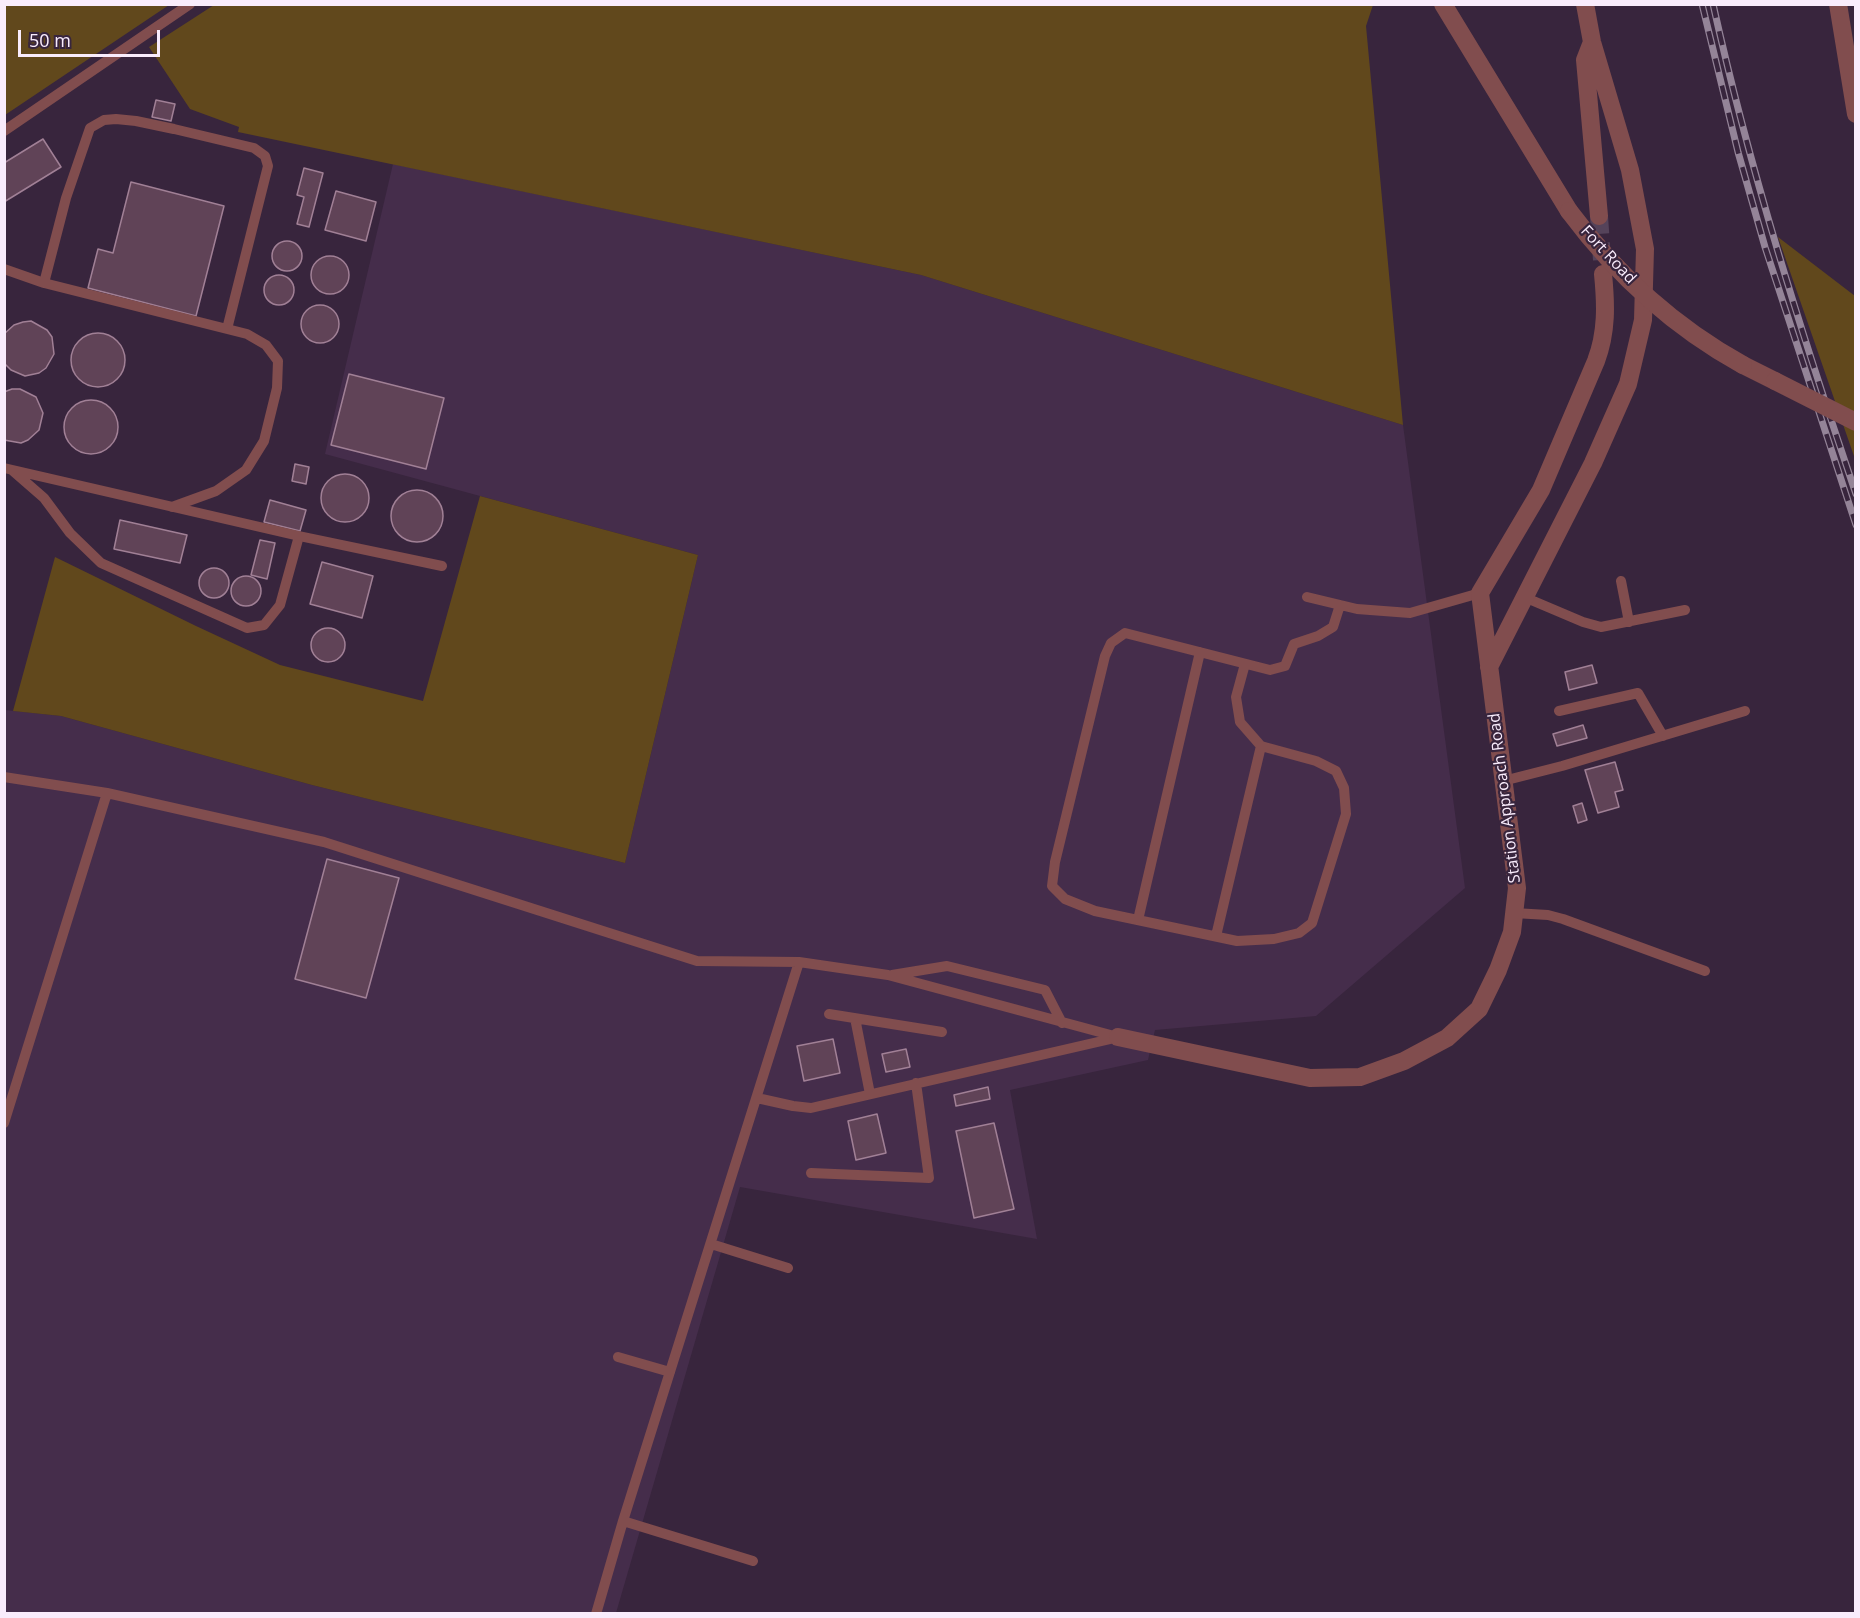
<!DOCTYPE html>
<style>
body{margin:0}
#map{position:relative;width:1860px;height:1618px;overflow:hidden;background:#38253d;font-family:"Open Sans",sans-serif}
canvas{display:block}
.frame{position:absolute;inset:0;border:6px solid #f9ecfc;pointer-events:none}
.scale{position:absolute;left:18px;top:30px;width:142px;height:27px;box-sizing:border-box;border:3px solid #f9ecfc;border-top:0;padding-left:8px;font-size:18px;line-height:21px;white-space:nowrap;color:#f9ecfc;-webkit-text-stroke:4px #38253d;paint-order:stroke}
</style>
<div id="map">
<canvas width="1860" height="1618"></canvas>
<div class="frame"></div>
<div class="scale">50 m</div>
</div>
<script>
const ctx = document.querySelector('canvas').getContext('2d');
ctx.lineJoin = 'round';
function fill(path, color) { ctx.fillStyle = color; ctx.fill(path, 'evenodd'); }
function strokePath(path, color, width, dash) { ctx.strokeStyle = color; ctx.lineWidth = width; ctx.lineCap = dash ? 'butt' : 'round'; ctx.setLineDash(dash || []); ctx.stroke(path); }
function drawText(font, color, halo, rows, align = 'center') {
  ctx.font = font + ' "Open Sans",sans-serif'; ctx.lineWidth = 4.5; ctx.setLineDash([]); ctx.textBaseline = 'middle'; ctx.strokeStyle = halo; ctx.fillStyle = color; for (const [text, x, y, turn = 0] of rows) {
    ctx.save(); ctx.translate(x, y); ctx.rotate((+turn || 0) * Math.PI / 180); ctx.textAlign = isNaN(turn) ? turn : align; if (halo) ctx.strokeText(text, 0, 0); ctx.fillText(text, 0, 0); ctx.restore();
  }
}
const built = new Path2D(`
 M 393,164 L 921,275 L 1403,425 L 1465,888 L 1316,1016 L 1155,1030 L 1148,1060 L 1010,1090 L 1037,1239 L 740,1187 L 616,1613 L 5,1614 L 5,710 L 61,716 L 312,785 L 625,863 L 698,555 L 325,454 Z`);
const green = new Path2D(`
 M 5,4 L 169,4 L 169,5 L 5,115 Z
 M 214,5 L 1373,5 L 1366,26 L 1403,425 L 921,275 L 238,132 L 239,127 L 190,109 L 149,47 Z
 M 1778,237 L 1855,296 L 1855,459 Z
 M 480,496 L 698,555 L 625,863 L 312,785 L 61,716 L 13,711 L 55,557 L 196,626 L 280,665 L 423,701 Z`);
const building = new Path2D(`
 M 156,100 L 175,104 L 171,121 L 152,117 Z
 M 43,139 L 61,167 L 4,202 L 4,163 Z
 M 304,168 L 323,173 L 309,227 L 297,224 L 304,197 L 297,195 Z
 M 131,182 L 224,206 L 196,316 L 88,288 L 98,249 L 113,253 Z
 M 336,191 L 376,202 L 366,241 L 325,230 Z
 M272 256a15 15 0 1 1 30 0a15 15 0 1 1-30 0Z
 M311 275a19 19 0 1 1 38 0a19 19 0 1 1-38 0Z
 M264 290a15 15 0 1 1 30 0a15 15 0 1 1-30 0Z
 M301 324a19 19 0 1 1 38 0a19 19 0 1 1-38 0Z
 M 31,321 L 47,330 L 52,337 L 54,354 L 46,368 L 39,373 L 25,376 L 11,370 L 4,363 L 4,334 L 14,325 L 23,322 Z
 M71 360a27 27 0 1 1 54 0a27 27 0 1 1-54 0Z
 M 349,374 L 444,398 L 426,469 L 331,445 Z
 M 12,389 L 20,389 L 36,397 L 43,413 L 39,430 L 28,440 L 21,443 L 4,440 L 4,392 Z
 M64 427a27 27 0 1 1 54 0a27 27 0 1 1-54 0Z
 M 295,464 L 309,467 L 306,484 L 292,481 Z
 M321 498a24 24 0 1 1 48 0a24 24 0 1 1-48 0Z
 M391 516a26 26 0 1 1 52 0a26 26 0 1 1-52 0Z
 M 270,500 L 306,510 L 300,531 L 264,522 Z
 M 120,520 L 187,535 L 180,563 L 114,549 Z
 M 260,540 L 275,543 L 267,579 L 251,575 Z
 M 322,562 L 373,576 L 362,618 L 310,604 Z
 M199 583a15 15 0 1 1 30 0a15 15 0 1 1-30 0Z
 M231 591a15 15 0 1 1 30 0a15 15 0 1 1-30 0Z
 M311 645a17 17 0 1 1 34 0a17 17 0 1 1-34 0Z
 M 1592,665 L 1597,683 L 1569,690 L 1565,672 Z
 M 1583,725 L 1587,738 L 1557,746 L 1553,734 Z
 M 1615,762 L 1623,790 L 1615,792 L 1619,807 L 1598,813 L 1585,770 Z
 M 1582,803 L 1587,820 L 1578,823 L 1573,806 Z
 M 327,859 L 399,878 L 366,998 L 295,979 Z
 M 833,1039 L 840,1073 L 804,1081 L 797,1046 Z
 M 906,1049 L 910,1067 L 886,1072 L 882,1054 Z
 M 988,1087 L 990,1099 L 956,1106 L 954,1095 Z
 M 877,1114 L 886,1153 L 856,1160 L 848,1121 Z
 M 994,1123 L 1014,1209 L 974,1218 L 956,1131 Z`);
const minorTunnel = new Path2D(`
 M 1599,216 L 1602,260`);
const service = new Path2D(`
 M 4,131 L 190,4
 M 4,269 L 44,283 L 247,334 L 266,345 L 278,361 L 277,388 L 264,441 L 246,470 L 216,491 L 172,507
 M 44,283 L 66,198 L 90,128 L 104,120 L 116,119 L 136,121 L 174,129 L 254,148 L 265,156 L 268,166 L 227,329
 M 4,468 L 299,536 L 442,566
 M 13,471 L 44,498 L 70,533 L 101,563 L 247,628 L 264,625 L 280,605 L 299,536
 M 1621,581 L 1629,622
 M 1307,597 L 1357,609 L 1410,613 L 1480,593
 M 1524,597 L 1583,622 L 1601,627 L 1685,610
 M 1245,664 L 1236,697 L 1240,722 L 1261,746 L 1316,761 L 1336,771 L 1344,788 L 1346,814 L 1312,923 L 1299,933 L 1274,939 L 1237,941 L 1095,911 L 1065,899 L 1052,886 L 1055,862 L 1105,656 L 1111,643 L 1125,633 L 1270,670 L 1285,666 L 1294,644 L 1318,636 L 1333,627 L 1340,605
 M 1559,711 L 1638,693 L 1663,736
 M 4,777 L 107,793 L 324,842 L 697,961 L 799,962 L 888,975 L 1118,1037
 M 1503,781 L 1562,766 L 1745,711
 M 1514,913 L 1548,915 L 1563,919 L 1705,971
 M 1138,920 L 1200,652
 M 1216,936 L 1261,746
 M 892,975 L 947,966 L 1045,990 L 1062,1023
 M 829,1014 L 942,1032
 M 855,1018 L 870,1094
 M 757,1098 L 793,1106 L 811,1108 L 1115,1038
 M 4,1123 L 107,793
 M 811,1173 L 929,1178 L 916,1083
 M 711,1244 L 788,1268
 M 618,1357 L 670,1372
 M 623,1521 L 753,1561
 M 596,1614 L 623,1521 L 799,962`);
const minor = new Path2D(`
 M 1838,4 L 1856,114
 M 1592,42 L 1585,60 L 1599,216
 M 1489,667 L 1593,463 L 1628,384 L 1643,320 L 1645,249 L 1630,170 L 1592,42 L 1585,4
 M 1118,1037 L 1310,1078 L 1360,1077 L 1404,1061 L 1447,1038 L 1479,1009 L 1498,970 L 1512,932 L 1517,888 L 1480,593 L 1541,490 L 1596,361 C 1607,332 1606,304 1603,274`);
const tertiary = new Path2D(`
 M 1443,4 L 1569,211
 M 1743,365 L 1775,381`);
const rail = new Path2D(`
 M 1702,4 L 1738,152 L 1765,247 L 1856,525
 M 1713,4 C 1750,171 1801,332 1856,494`);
const tertiaryBridge = new Path2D(`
 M 1569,211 C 1616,274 1674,327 1743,365
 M 1775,381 L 1856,422`);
const streetNames = [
 ["Fort Road",1608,255,47],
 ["Station Approach Road",1505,798,-97]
];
fill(built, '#452d4b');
fill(green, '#61481c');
fill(building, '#604357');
strokePath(building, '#a18096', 1.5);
strokePath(minorTunnel, '#55435a', 18, [18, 9]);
strokePath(service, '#814d4e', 10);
strokePath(minor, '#814d4e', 18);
strokePath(tertiary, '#814d4e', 18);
strokePath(rail, '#948498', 7);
strokePath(rail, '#38253d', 4.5, [14]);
strokePath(tertiaryBridge, '#814d4e', 18);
drawText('16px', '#f9ecfc', '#38253d', streetNames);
</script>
